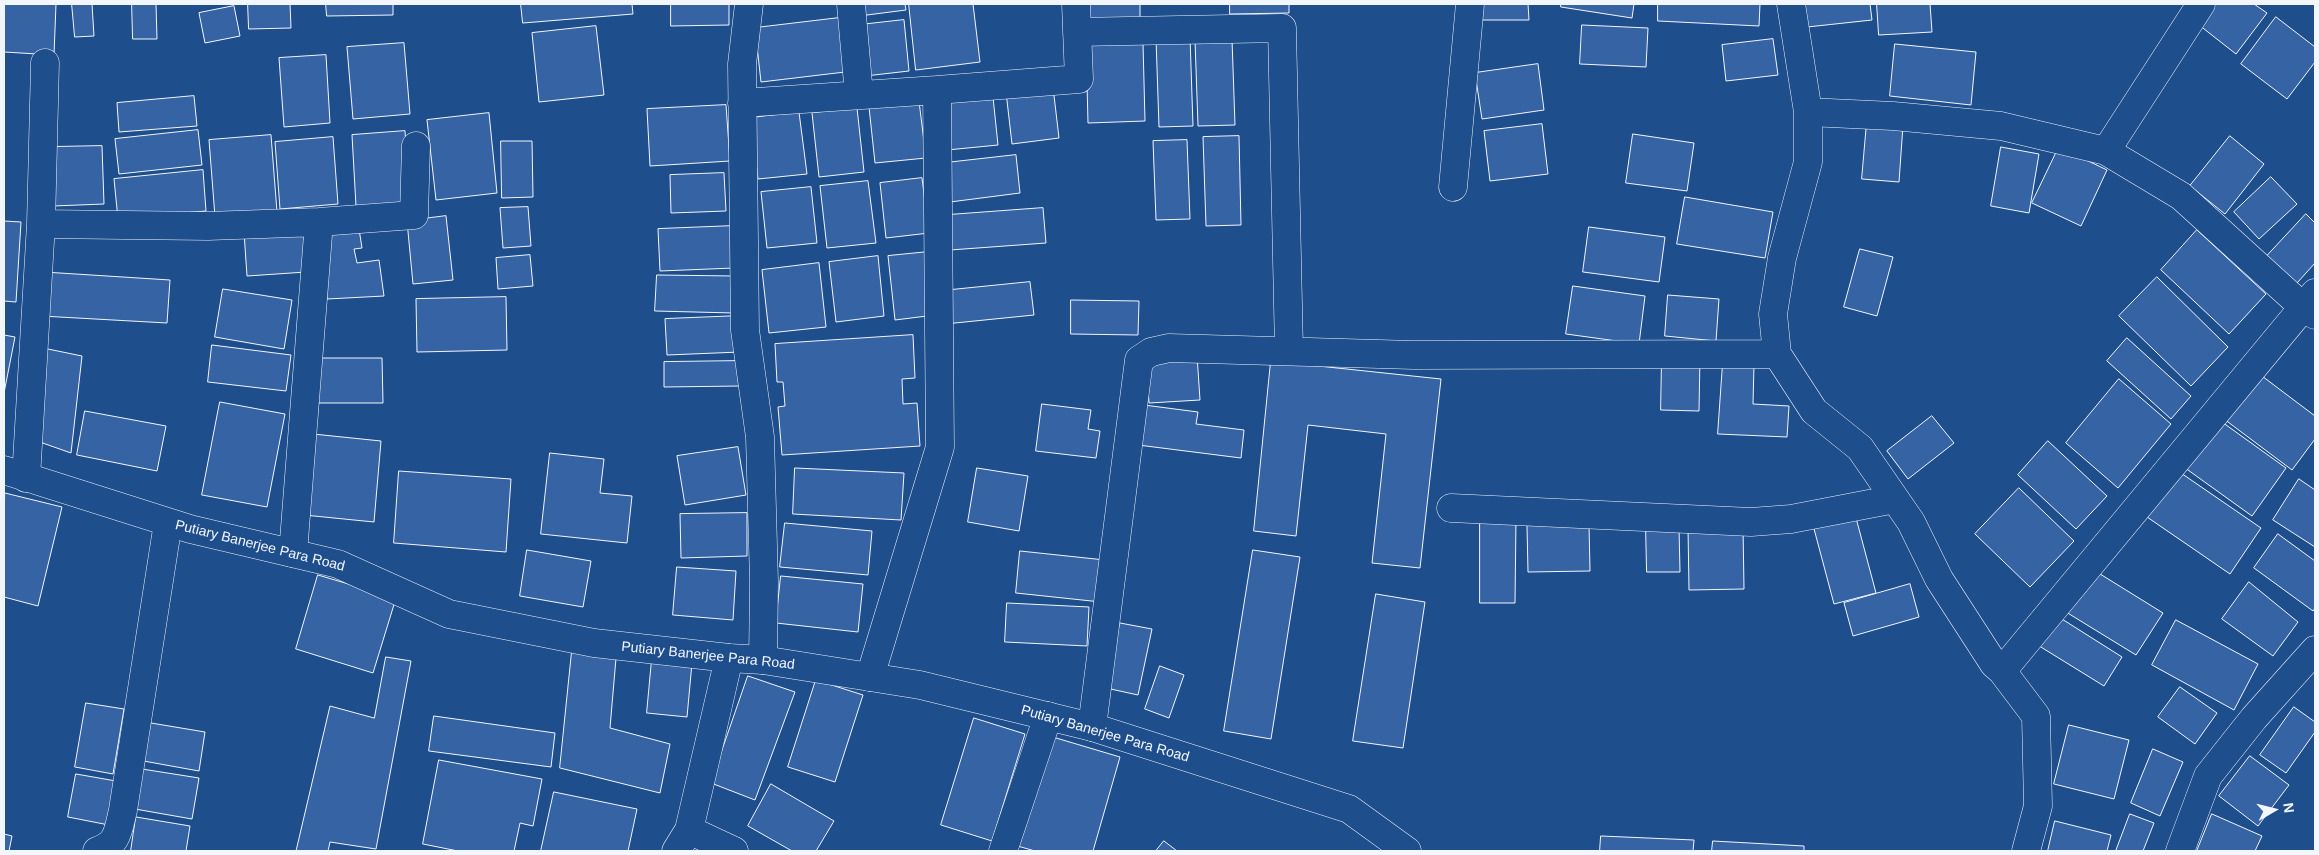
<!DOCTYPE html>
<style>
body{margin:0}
#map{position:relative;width:2319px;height:855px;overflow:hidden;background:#1f4e8c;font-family:Arial,sans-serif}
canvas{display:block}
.frame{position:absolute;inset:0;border:5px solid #f2f6ff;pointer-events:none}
.north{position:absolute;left:2249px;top:785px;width:50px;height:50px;-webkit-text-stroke:4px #1f4e8c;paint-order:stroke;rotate:82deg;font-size:14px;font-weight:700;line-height:20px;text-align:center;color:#f2f6ff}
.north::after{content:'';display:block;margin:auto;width:18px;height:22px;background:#f2f6ff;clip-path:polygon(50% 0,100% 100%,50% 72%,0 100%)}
</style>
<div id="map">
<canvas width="2319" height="855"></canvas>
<div class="frame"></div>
<div class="north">N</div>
</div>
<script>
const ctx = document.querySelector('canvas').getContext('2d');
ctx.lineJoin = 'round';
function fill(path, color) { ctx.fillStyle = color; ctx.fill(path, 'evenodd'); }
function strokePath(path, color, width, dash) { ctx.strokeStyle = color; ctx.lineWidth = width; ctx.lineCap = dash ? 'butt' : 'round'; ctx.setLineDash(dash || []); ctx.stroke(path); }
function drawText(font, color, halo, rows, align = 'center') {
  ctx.font = font + ' Arial,sans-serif'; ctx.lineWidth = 4; ctx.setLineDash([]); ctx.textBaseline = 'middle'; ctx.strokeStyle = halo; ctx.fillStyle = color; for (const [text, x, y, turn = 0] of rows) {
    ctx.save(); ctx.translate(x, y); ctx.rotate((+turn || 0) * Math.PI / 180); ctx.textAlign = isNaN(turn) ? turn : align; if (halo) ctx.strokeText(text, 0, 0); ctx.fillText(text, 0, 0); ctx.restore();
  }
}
const building = new Path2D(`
 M 4,4 L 56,4 L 54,55 L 4,52 Z
 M 72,4 L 92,4 L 94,36 L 75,37 Z
 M 132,4 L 156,4 L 157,39 L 133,39 Z
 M 248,4 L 290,4 L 291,28 L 249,29 Z
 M 326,4 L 393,4 L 393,15 L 327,16 Z
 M 521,4 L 632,4 L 633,14 L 523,23 Z
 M 671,4 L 729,4 L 729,25 L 671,26 Z
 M 858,4 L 905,4 L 906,10 L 859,16 Z
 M 909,4 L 973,4 L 980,62 L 916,70 Z
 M 1088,4 L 1140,4 L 1140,23 L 1089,25 Z
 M 1230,4 L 1289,4 L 1289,13 L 1230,14 Z
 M 1482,4 L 1528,4 L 1529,20 L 1482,20 Z
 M 1561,4 L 1634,4 L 1632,18 L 1561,7 Z
 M 1658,4 L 1760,4 L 1759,26 L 1658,21 Z
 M 1796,4 L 1870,4 L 1872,20 L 1798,28 Z
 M 1877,4 L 1930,4 L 1932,32 L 1879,35 Z
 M 2215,4 L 2254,4 L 2267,13 L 2236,54 L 2199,25 Z
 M 234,6 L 240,36 L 205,43 L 199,13 Z
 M 2276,17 L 2315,47 L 2315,62 L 2287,99 L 2241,64 Z
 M 839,18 L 845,72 L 761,82 L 755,28 Z
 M 904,20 L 909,71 L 865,76 L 859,25 Z
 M 1582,25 L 1648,28 L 1646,67 L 1580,64 Z
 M 596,26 L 604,95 L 539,102 L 532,33 Z
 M 1190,37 L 1193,126 L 1159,127 L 1156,38 Z
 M 1232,39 L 1235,125 L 1198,126 L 1195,40 Z
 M 1773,39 L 1778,75 L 1726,81 L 1722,45 Z
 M 404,43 L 410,114 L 353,119 L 347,47 Z
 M 1143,43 L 1145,121 L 1088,123 L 1086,44 Z
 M 1895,44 L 1976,52 L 1971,105 L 1890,96 Z
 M 326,55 L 330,123 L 284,127 L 279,58 Z
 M 1538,64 L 1544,110 L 1482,119 L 1475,73 Z
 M 1053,87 L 1059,138 L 1012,144 L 1006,92 Z
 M 194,96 L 197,126 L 119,132 L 117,103 Z
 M 993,97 L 998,145 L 947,150 L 941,103 Z
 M 919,101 L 926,158 L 875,163 L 869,107 Z
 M 726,105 L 730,161 L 650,166 L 647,109 Z
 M 857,108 L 864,172 L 819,177 L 812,113 Z
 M 799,112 L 807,174 L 758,179 L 751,118 Z
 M 489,113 L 497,193 L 436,200 L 427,120 Z
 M 1867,122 L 1903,125 L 1899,182 L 1862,179 Z
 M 1542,124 L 1548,174 L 1490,181 L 1484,131 Z
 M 198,130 L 202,165 L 119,174 L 115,139 Z
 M 405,131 L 410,202 L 356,206 L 352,135 Z
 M 1633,134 L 1694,143 L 1687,191 L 1626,183 Z
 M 271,135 L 277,212 L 215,217 L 209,140 Z
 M 1239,136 L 1241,225 L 1206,226 L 1203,137 Z
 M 2230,136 L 2264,164 L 2225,214 L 2190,186 Z
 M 333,137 L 338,204 L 280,209 L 275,142 Z
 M 1187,140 L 1190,219 L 1156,220 L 1153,141 Z
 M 501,141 L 532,141 L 533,197 L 502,198 Z
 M 102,146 L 104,204 L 53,206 L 51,147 Z
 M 2001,147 L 2039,154 L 2029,213 L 1991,206 Z
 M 2059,147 L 2107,170 L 2081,226 L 2032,203 Z
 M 1016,155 L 1020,193 L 950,202 L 945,163 Z
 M 203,170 L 206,211 L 118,219 L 114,179 Z
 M 724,173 L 726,211 L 671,213 L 670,175 Z
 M 2271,177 L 2297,204 L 2259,239 L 2234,212 Z
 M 922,178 L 929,233 L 886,238 L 880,183 Z
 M 868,181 L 876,243 L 827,248 L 820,186 Z
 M 811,187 L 817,243 L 767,248 L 761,192 Z
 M 1685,197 L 1773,212 L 1765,258 L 1677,244 Z
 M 528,207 L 531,246 L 503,248 L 500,208 Z
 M 1043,208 L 1046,243 L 950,250 L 948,215 Z
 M 2306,214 L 2315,223 L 2315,263 L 2297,283 L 2267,256 Z
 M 446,216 L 453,280 L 413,284 L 407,221 Z
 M 4,221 L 21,222 L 16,302 L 4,301 Z
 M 733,226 L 734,268 L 660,271 L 658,229 Z
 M 1589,227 L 1665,237 L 1659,282 L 1583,272 Z
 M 303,228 L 306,272 L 247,276 L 244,232 Z
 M 359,229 L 362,248 L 354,249 L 357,263 L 379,260 L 384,296 L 327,299 L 324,233 Z
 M 2197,230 L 2266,294 L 2229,334 L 2161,270 Z
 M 1860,249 L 1893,257 L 1877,316 L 1844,307 Z
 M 928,252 L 935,315 L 895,320 L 888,256 Z
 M 530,255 L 533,286 L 498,289 L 496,258 Z
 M 878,256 L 884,316 L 836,322 L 829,262 Z
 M 819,263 L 826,327 L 769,333 L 762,270 Z
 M 44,272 L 170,280 L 167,323 L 41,316 Z
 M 657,275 L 735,276 L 734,313 L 655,311 Z
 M 2157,277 L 2228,347 L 2191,386 L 2119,316 Z
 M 1030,282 L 1034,315 L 945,324 L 941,291 Z
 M 1573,286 L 1645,296 L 1639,344 L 1566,334 Z
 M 223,289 L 292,300 L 284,349 L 215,337 Z
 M 1668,295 L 1719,299 L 1716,341 L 1665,336 Z
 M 506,297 L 507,350 L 417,352 L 416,299 Z
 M 1071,300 L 1139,301 L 1138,335 L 1071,334 Z
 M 739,316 L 740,352 L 667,355 L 665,319 Z
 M 4,335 L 15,337 L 4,393 Z
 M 913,335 L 915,378 L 902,379 L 903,404 L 917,403 L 920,446 L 782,455 L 778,407 L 785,406 L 783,382 L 777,382 L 775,344 Z
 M 2127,338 L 2191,396 L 2171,419 L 2107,361 Z
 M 212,345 L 291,355 L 286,391 L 208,382 Z
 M 43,348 L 82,356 L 71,453 L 37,441 Z
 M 1197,355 L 1200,400 L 1149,403 L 1146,358 Z
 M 1662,356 L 1700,356 L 1699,411 L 1661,410 Z
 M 318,358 L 382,358 L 383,403 L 319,403 Z
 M 739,361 L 740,386 L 664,387 L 664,362 Z
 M 1271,361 L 1441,379 L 1420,568 L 1372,563 L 1386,434 L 1308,425 L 1296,536 L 1254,531 Z
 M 1723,363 L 1754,364 L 1753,404 L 1789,406 L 1787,437 L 1718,434 Z
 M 2254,370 L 2315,416 L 2315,439 L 2292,470 L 2220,416 Z
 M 2119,379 L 2171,424 L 2118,488 L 2066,443 Z
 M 220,402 L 285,414 L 267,507 L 202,495 Z
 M 1042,404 L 1091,410 L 1088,429 L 1100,431 L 1096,458 L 1036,451 Z
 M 1144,405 L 1198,412 L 1196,424 L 1244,430 L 1241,458 L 1138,445 Z
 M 85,411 L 166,426 L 157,471 L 77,455 Z
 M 1932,416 L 1954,443 L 1908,479 L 1887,451 Z
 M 2215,417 L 2286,468 L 2252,516 L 2181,465 Z
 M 313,434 L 381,441 L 374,522 L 304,515 Z
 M 2048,441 L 2107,496 L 2076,529 L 2018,475 Z
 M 738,447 L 746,495 L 685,505 L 677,456 Z
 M 550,453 L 604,459 L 600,493 L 632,496 L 627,543 L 541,534 Z
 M 795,468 L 904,473 L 901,520 L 793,514 Z
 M 977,468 L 1028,476 L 1019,531 L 968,522 Z
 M 399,471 L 511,479 L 506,552 L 394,543 Z
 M 2178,471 L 2261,528 L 2230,574 L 2147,517 Z
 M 2299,479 L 2315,490 L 2315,547 L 2273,520 Z
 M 2019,488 L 2074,541 L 2030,587 L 1975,534 Z
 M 5,493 L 62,507 L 38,606 L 4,597 Z
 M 747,513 L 747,556 L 681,558 L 680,514 Z
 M 1855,514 L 1876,593 L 1834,604 L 1813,525 Z
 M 1480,518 L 1516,518 L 1515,603 L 1480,603 Z
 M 785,523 L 872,531 L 868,575 L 780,567 Z
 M 1589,525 L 1590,571 L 1528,572 L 1527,526 Z
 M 1743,526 L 1744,589 L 1689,590 L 1688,527 Z
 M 1646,528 L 1679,528 L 1680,572 L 1647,572 Z
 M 2278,534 L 2315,561 L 2315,608 L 2313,611 L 2254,568 Z
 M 527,550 L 591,561 L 583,607 L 520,596 Z
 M 1253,550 L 1300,557 L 1271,739 L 1224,731 Z
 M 1020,551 L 1105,560 L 1101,602 L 1016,593 Z
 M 677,567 L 736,571 L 733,620 L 673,615 Z
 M 2092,569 L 2163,613 L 2136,655 L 2066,612 Z
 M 318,575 L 396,598 L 373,673 L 296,649 Z
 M 781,576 L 863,584 L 858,632 L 776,623 Z
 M 2249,582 L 2298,622 L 2273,656 L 2222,619 Z
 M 1910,584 L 1919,617 L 1853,636 L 1844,603 Z
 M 1376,594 L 1425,602 L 1403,748 L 1353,741 Z
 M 1007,603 L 1089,607 L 1087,646 L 1005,642 Z
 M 2054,614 L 2122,657 L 2104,686 L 2036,644 Z
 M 2176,620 L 2258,664 L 2234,710 L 2152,665 Z
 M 1120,623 L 1152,629 L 1138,695 L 1106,688 Z
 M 572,651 L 616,658 L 610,728 L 670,744 L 660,793 L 560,768 Z
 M 386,657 L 411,661 L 376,849 L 330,842 L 328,851 L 296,851 L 330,706 L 374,718 Z
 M 652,659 L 692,663 L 687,717 L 647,713 Z
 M 1160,666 L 1184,675 L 1169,718 L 1145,709 Z
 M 748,676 L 795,692 L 755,800 L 711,783 Z
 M 816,680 L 863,695 L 835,782 L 788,767 Z
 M 2180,687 L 2217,713 L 2195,744 L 2158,717 Z
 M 86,703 L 124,709 L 113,774 L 75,767 Z
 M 2294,707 L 2315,722 L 2315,732 L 2286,773 L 2260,755 Z
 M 434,716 L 555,733 L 551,767 L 429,751 Z
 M 974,718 L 1025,734 L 992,841 L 941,825 Z
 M 145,722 L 205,732 L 199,771 L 138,760 Z
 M 2069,725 L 2129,740 L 2114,799 L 2054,784 Z
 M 1046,735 L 1120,757 L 1093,851 L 1035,851 L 1014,845 Z
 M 2153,749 L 2183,762 L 2160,816 L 2131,803 Z
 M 2250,756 L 2289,785 L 2258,826 L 2219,796 Z
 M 439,760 L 542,779 L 533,826 L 520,823 L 514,851 L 458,851 L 423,844 Z
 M 142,769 L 199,778 L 192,819 L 135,809 Z
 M 76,774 L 116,781 L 109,825 L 68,817 Z
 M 771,784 L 834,821 L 816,851 L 792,851 L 748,826 Z
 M 554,792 L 637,809 L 628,851 L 541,851 Z
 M 2130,814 L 2154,823 L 2143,851 L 2116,851 Z
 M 2212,814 L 2262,836 L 2255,851 L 2197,851 Z
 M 136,817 L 190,826 L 186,851 L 131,851 Z
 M 2055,821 L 2111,835 L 2107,851 L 2048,851 Z
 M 4,834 L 12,836 L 9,851 L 4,851 Z
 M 1601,836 L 1694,840 L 1693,851 L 1600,851 Z
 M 1164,841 L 1177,851 L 1156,851 Z
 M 1713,841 L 1804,846 L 1804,851 L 1712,851 Z`);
const minor = new Path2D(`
 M 749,4 L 742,64 L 745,330 L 760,437 L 764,582 L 763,660
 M 851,4 L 859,95
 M 1791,4 L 1808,112 L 1808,162 L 1782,258 L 1773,314 L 1777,354 L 1814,411 L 1860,448 L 1911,522 L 1939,579 L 1994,664 L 2002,671 L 2036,716 L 2038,806 L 2026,851
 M 1077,32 L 1282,28 L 1289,351
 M 937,90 L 1079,79 L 1076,4
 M 742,103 L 937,90 L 940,447 L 870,677
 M 1808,112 L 1893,116 L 2001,126 L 2106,151 L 2181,196 L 2303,307 L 2315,315
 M 2106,151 L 2201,4
 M 1453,187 L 1470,4
 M 41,224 L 208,226 L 319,222 L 414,215 L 416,146
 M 26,478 L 41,224 L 45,63
 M 1451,508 L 1751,522 L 1791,519 L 1895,499
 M 293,553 L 319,222
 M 2002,671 L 2315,293
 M 1092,727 L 1139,360 L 1151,352 L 1169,348 L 1414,355 L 1777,354
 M 689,830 L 734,851
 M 97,851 C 118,844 118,831 123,810 L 168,523
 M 676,851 L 689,830 L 729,658
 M 1003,851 L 1048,716
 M 2180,851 L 2208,776 L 2254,718 L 2315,650`);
const tertiary = new Path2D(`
 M 4,470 L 190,529 L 338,564 L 449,614 L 594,643 L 729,658 L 763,660 L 920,685 L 1092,727 L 1349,809 L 1407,851`);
const streetNames = [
 ["Putiary Banerjee Para Road",260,546,14],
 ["Putiary Banerjee Para Road",708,656,6],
 ["Putiary Banerjee Para Road",1105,734,16]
];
fill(building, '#3563a3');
strokePath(building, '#f2f6ff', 1);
strokePath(minor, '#f2f6ff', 29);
strokePath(tertiary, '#f2f6ff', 29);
strokePath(minor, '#1f4e8c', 28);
strokePath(tertiary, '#1f4e8c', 28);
drawText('14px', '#f2f6ff', '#1f4e8c', streetNames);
</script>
